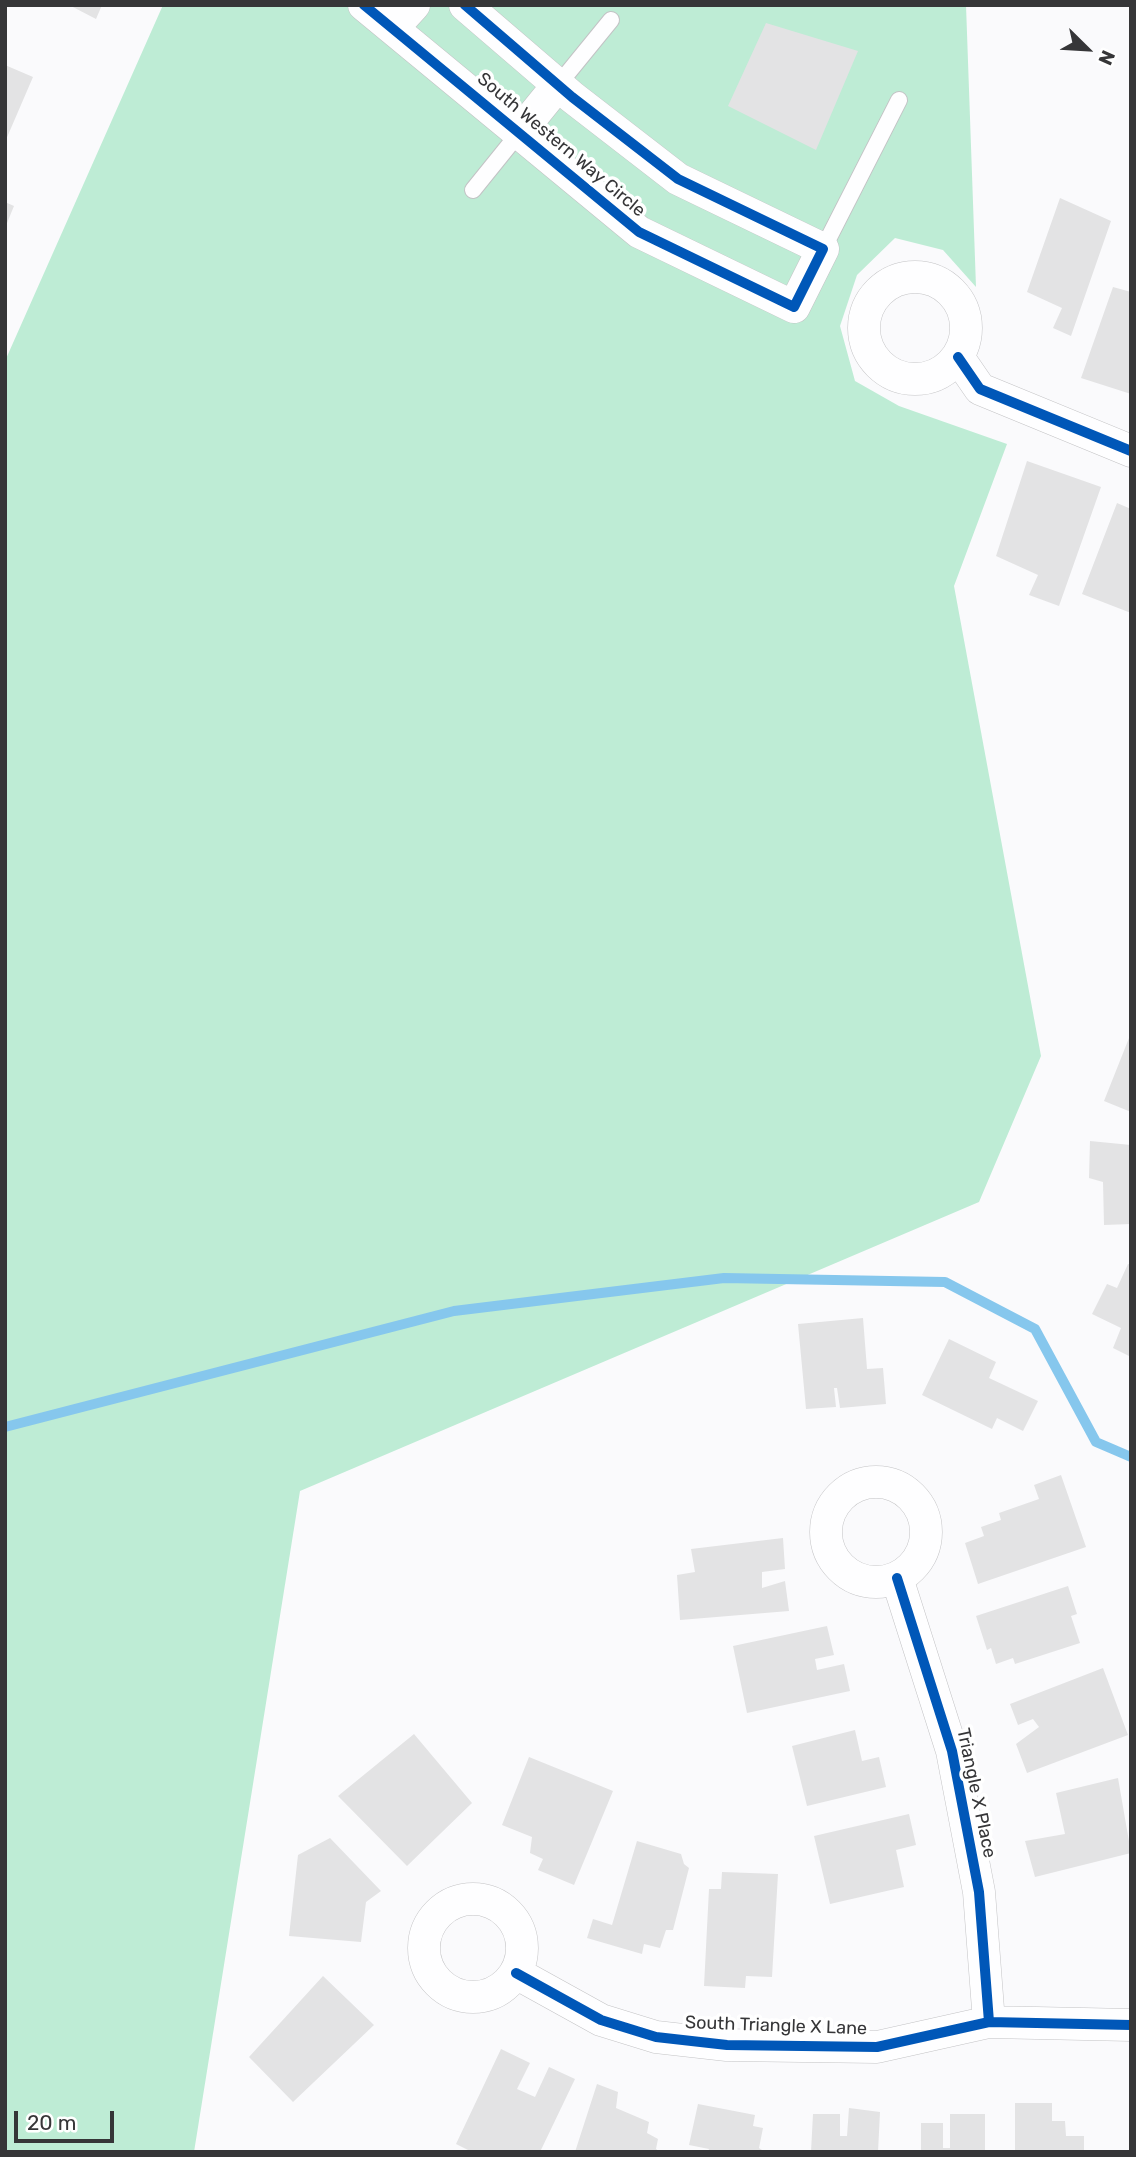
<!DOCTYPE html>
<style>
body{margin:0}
#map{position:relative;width:1136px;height:2157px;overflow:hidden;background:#fafafc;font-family:Rubik,sans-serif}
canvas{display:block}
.frame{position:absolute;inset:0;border:7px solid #363638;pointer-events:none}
.north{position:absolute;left:1052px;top:14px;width:70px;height:70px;-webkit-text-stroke:5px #fff;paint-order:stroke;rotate:114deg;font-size:19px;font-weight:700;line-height:28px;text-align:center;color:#363638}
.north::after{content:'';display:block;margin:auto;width:24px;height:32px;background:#363638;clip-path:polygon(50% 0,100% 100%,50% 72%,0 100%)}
.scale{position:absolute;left:14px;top:2111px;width:100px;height:32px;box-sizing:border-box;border:4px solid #363638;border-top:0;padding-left:9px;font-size:21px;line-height:24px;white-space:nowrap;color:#363638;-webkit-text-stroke:5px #fff;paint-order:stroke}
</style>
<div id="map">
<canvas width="1136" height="2157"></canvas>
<div class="frame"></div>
<div class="north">N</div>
<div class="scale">20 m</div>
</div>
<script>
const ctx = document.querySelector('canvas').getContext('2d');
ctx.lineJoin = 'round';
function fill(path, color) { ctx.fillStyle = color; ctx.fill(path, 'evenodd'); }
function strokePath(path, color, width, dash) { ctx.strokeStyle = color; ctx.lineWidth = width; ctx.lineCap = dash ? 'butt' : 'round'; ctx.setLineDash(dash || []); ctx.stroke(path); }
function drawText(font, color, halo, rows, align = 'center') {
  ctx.font = font + ' Rubik,sans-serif'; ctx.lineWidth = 7; ctx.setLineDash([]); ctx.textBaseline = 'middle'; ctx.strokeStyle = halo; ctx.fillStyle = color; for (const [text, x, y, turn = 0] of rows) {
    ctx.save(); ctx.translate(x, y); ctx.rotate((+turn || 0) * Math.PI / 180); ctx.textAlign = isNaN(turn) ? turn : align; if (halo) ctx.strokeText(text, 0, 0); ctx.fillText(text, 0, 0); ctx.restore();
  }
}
const green = new Path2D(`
 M 163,5 L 966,5 L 976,287 L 943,250 L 895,238 L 857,275 L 840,326 L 855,381 L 899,406 L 1007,444 L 954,586 L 1041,1056 L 979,1202 L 300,1491 L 194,2152 L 5,2152 L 5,361 Z`);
const stream = new Path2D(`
 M 5,1427 L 454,1311 L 724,1278 L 945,1282 L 1035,1329 L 1096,1442 L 1131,1457`);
const building = new Path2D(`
 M 69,5 L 102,5 L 96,19 Z
 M 766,23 L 858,51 L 816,150 L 728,106 Z
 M 5,65 L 33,77 L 5,142 Z
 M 1060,198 L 1111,221 L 1071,336 L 1053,328 L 1062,308 L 1027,292 Z
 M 5,202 L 14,206 L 5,228 Z
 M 1113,287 L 1131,292 L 1131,394 L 1081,378 Z
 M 1027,461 L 1101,487 L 1059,606 L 1029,595 L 1038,575 L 996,556 Z
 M 1117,503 L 1131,509 L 1131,613 L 1082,594 Z
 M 1131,1033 L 1131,1112 L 1104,1101 Z
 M 1090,1141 L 1131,1145 L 1131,1224 L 1104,1225 L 1103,1182 L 1089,1178 Z
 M 1128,1264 L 1131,1265 L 1131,1357 L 1113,1348 L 1121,1328 L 1092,1314 L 1107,1284 L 1117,1288 Z
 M 863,1318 L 867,1369 L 883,1368 L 886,1404 L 840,1408 L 837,1388 L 834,1388 L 836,1407 L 806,1409 L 798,1324 Z
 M 949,1339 L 996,1362 L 989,1378 L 1038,1401 L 1023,1431 L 997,1418 L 992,1429 L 922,1395 Z
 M 1061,1475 L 1086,1547 L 978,1584 L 965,1543 L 984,1536 L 981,1527 L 1001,1520 L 999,1513 L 1039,1499 L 1034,1485 Z
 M 783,1538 L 785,1569 L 762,1572 L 762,1588 L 785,1581 L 789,1611 L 680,1620 L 677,1575 L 695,1572 L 691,1549 Z
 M 1068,1586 L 1077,1614 L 1071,1616 L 1080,1643 L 1015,1664 L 1013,1658 L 996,1664 L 991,1648 L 987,1650 L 976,1616 Z
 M 827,1626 L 834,1655 L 815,1659 L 817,1670 L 844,1664 L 850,1691 L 747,1713 L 733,1646 Z
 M 1103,1668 L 1128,1735 L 1027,1773 L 1016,1744 L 1039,1727 L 1033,1719 L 1018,1725 L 1010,1704 Z
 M 855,1730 L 862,1761 L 879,1757 L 886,1787 L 807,1806 L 792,1746 Z
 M 414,1734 L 472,1803 L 407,1866 L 338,1796 Z
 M 529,1757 L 613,1791 L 574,1885 L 538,1870 L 543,1859 L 530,1853 L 532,1837 L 502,1825 Z
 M 1118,1778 L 1131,1853 L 1035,1877 L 1025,1841 L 1065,1834 L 1056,1793 Z
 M 909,1814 L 916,1845 L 896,1850 L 904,1887 L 830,1904 L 814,1836 Z
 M 330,1838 L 381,1891 L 366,1902 L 361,1942 L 289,1936 L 298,1855 Z
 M 637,1841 L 681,1854 L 684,1864 L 689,1868 L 673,1930 L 666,1930 L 660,1948 L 644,1944 L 642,1954 L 587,1938 L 593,1919 L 612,1925 Z
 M 722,1872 L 778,1874 L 772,1977 L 746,1976 L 745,1988 L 704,1986 L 709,1889 L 721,1889 Z
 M 323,1976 L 374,2025 L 293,2102 L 249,2057 Z
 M 501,2049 L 530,2063 L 517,2089 L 535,2097 L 549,2067 L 575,2079 L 540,2152 L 472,2152 L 456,2144 Z
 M 597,2084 L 618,2092 L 616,2108 L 649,2122 L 647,2133 L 658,2139 L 656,2149 L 660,2152 L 575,2152 Z
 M 1015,2103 L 1052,2103 L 1052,2121 L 1065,2121 L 1066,2136 L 1084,2136 L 1084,2152 L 1015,2152 Z
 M 698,2104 L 755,2115 L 753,2126 L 763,2128 L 759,2148 L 765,2152 L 708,2152 L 709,2149 L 689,2145 Z
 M 849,2108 L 880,2112 L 878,2152 L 811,2152 L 813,2114 L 840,2114 L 840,2136 L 847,2136 Z
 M 950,2114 L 985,2114 L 985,2152 L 921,2152 L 921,2123 L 943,2123 L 943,2148 L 950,2148 Z`);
const lane = new Path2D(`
 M 558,85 L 611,20
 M 473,190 L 519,133
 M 823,249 L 899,100`);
const street = new Path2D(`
 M 364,5 L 639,232 L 794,307 L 823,249 L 678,179 L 572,97 L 465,5
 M 393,28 L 414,5
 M 519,133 L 558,85
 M864 328a51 51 0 1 1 102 0a51 51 0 1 1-102 0Z
 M 958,357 L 980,389 L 1131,451
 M826 1532a50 50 0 1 1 100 0a50 50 0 1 1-100 0Z
 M 897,1578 L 952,1751 L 979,1892 L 989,2022
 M424 1948a49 49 0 1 1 98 0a49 49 0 1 1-98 0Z
 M 516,1973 L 601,2020 L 656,2037 L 727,2045 L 877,2047 L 989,2022 L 1131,2025`);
const cycleway = new Path2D(`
 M 364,5 L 639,232 L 794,307 L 823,249 L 678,179 L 572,97 L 465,5
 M 958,357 L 980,389 L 1131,451
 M 897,1578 L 952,1751 L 979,1892 L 989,2022
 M 516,1973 L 601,2020 L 656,2037 L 727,2045 L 877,2047 L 989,2022 L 1131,2025`);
const streetNames = [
 ["South Western Way Circle",561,145,40],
 ["Triangle X Place",976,1793,78],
 ["South Triangle X Lane",776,2026,2]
];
fill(green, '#beecd5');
strokePath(stream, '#86c7ed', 10);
fill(building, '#e3e3e4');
strokePath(lane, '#c3c3c5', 18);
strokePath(street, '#c3c3c5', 33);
strokePath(lane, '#fefeff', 16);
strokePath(street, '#fefeff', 32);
strokePath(cycleway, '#0057b8', 10);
drawText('18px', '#363638', '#fff', streetNames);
</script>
